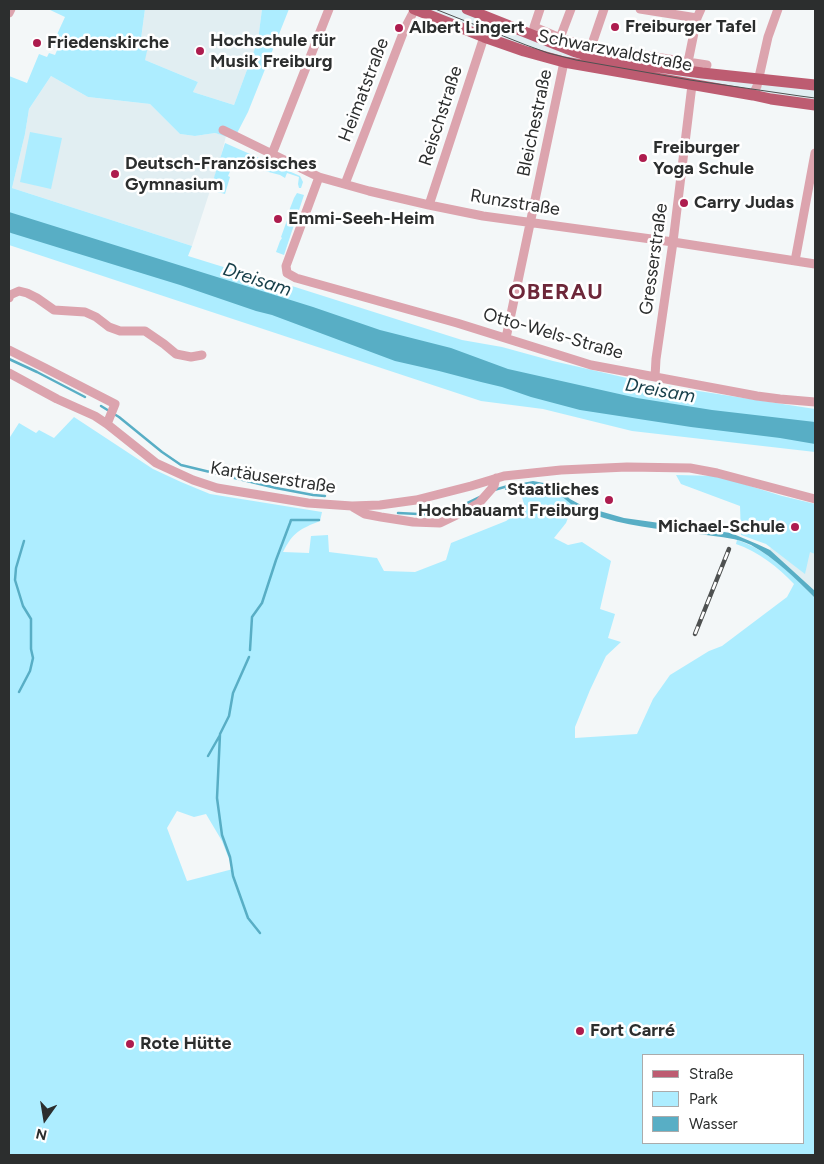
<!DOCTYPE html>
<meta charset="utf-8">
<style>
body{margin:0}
#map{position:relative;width:824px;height:1164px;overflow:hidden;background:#f3f7f8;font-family:Figtree,sans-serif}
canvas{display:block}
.frame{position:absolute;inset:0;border:10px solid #2c2e2e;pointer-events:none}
.legend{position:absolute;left:642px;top:1054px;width:162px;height:90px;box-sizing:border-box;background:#fff;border:1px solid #ababab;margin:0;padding:6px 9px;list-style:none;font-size:15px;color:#2c2e2e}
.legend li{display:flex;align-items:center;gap:10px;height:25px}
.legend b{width:25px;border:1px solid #ababab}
.north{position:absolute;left:20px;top:1094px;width:50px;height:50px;-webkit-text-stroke:4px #fff;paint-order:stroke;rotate:193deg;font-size:14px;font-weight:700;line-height:20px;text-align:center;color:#2c2e2e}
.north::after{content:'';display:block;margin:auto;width:18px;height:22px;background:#2c2e2e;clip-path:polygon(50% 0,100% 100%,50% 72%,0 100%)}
</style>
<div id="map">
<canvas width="824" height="1164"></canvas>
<div class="frame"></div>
<ul class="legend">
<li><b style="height:6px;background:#bd5c71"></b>Straße</li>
<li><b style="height:14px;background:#adedff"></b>Park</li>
<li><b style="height:14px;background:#58aec5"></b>Wasser</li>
</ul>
<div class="north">N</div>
</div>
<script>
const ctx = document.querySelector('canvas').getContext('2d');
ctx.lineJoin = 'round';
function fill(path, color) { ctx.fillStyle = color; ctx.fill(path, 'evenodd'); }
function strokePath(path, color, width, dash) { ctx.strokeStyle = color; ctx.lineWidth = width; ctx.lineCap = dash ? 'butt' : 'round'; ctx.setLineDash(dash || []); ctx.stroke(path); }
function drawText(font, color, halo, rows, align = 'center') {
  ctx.font = font + ' Figtree,sans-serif'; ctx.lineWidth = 5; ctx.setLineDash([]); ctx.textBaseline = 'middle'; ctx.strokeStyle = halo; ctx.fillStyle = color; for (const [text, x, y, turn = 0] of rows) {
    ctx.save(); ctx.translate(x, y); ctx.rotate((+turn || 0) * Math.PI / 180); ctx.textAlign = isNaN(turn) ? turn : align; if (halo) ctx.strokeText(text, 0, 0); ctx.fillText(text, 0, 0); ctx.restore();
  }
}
const built = new Path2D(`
 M 145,9 L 262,9 L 258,40 L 234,105 L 193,92 L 198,82 L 145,60 L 141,40 Z
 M 422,9 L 463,9 L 502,27 L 815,89 L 815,100 L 690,82 L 539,52 Z
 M 51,76 L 88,97 L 150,104 L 180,134 L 195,136 L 215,133 L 226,136 L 220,160 L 192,246 L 12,188 L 25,134 L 29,109 Z
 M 782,496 L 815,504 L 815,591 L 770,550 Z`);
const green = new Path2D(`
 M 48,9 L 145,9 L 141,39 L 149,42 L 145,60 L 198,82 L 193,92 L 234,105 L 258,40 L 262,9 L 289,9 L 248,112 L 234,139 L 215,133 L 195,136 L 180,134 L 150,104 L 88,97 L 51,76 L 29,109 L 25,134 L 12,188 L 192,246 L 188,256 L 246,274 L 273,280 L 462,340 L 502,347 L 553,361 L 653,384 L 815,409 L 815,452 L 632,431 L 543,409 L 481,401 L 9,245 L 9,76 L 27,83 L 39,54 L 47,57 L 49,53 L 55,55 L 58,48 L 53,45 L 55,42 L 54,41 L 65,17 Z
 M 30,132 L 62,138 L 51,189 L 20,182 Z
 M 225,143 L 300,176 L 303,182 L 301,188 L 299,188 L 298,184 L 299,177 L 287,173 L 285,178 L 280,175 L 238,164 L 237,166 L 235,165 L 234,167 L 232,167 L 228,176 L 230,177 L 225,194 L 210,190 Z
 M 297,193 L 304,195 L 284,255 L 276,252 L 280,241 L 282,238 L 281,237 L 290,212 L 289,211 L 294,198 Z
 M 74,417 L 153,469 L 181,482 L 210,494 L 322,512 L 320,521 C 300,529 293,532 283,552 L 309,553 L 311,536 L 328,535 L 329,552 L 377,558 L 384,571 L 415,572 L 446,560 L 451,543 L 506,521 L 525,508 L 520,490 L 505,490 C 521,484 542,484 557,493 C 562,496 568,501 573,505 L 566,523 L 554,538 L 568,545 L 582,542 L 611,561 L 600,609 L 615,614 L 608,638 L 621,642 L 606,656 L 590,690 L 575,727 L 575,738 L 637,734 L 653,699 L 670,675 L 709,651 L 722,646 L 787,597 L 794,584 C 778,567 759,552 736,544 L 737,540 C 768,550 793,575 815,598 L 815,1155 L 9,1155 L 9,436 L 10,437 L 19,423 L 36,433 L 39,430 L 54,438 ZM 177,811 L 194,817 L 206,814 L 222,841 L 233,869 L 187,881 L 167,828 ZM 643,1055 L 803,1055 L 803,1143 L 643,1143 Z
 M 676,475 L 718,476 L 782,496 L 815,504 L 815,554 L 810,552 L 805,574 L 766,544 L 741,535 L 740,506 L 681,484 Z`);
const water = new Path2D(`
 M 9,212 L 313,307 L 380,330 L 451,348 L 508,369 L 637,398 L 712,410 L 815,422 L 815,444 L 780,438 L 691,427 L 580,410 L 531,397 L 502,387 L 481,382 L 439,371 L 395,361 L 272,315 L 256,311 L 180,285 L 11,233 L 9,232 Z
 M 533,481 L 544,483 L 559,489 L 570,499 L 581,505 L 596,510 L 624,518 L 731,533 L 757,544 L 770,550 L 815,591 L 815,598 C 796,579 775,558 751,545 C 737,538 721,537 706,535 C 672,530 637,528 604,518 C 594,515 582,510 572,505 C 567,501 562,496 557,493 C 542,484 521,484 505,490 L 506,486 Z`);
const stream = new Path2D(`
 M 9,359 L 37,372 L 85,397
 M 101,406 L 119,417 L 162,452 L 181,465 L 276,488 L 313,495 L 325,496
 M 494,490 L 508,486
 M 398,513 L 439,515 L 453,510 L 480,497
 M 250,650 L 252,617 L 262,603 L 276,560 L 290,523 L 291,520 L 319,520
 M 249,657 L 233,693 L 229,716 L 220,734 L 217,798 L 222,835 L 230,857 L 233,876 L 248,918 L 260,933
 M 19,692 L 30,671 L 33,658 L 31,649 L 31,619 L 23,606 L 15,580 L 16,568 L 24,541
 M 208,756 L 220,735`);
const minor = new Path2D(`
 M 540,9 L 534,27 L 560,38 L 591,47 L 707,65
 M 640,9 L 697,18
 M 9,13 L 11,9
 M 560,38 L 571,9
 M 591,47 L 604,9
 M 688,62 L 697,18 L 701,9
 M 753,95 L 757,86 L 768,37 L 778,9
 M 223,130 L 319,177 L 369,191 L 429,205 L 483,216 L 673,242 L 815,264
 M 272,154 L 329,9
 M 319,177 L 286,266 L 287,273 L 296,278 L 457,323 L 591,365 L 757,396 L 780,399 L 815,402
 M 345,184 L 405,28 L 415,9
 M 429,205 L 484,37
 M 795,261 L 815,153
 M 9,298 L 10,295 L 19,291 L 27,293 L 37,298 L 54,310 L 85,312 L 96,317 L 109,327 L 120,331 L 145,331 L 164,344 L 176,354 L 191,357 L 202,355
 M 506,338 L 564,62
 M 9,350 L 45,368 L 115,404 L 107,424
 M 9,373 L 57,399 L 95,416 L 107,424 L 156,463 L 193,480 L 217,488 L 308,503 L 352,506 L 380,505 L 416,500 L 471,486 L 504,476 L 561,470 L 627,467 L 690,468 L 717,473 L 815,499
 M 655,377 L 656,359 L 673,242 L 692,85
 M 353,507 L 365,514 L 381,517 L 413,522 L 440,523 L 465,511 L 479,503 L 494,486 L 496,478`);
const major = new Path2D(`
 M 414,9 L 484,37 L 524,51 L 564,62 L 753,95 L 771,99 L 815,105
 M 467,9 L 555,44 L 576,52 L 593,57 L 651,66 L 702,73 L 815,85`);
const tram = new Path2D(`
 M 435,9 L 526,45 L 548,53 L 576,60 L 690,80 L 800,96 L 815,98`);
const rail = new Path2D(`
 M 695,634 L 729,549`);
const markers = [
 [615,27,5,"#ad1c4e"],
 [399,28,5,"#ad1c4e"],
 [37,43,5,"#ad1c4e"],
 [200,51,5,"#ad1c4e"],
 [643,158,5,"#ad1c4e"],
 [115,174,5,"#ad1c4e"],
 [684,203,5,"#ad1c4e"],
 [278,219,5,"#ad1c4e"],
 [609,500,5,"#ad1c4e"],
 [795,527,5,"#ad1c4e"],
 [580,1031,5,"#ad1c4e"],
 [130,1044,5,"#ad1c4e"]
];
const poiNames = [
 ["Freiburger Tafel",625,27],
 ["Albert Lingert",409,28],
 ["Hochschule für",210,41],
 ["Musik Freiburg",210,62],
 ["Friedenskirche",47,43],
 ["Freiburger",653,148],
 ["Yoga Schule",653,169],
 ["Deutsch-Französisches",125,164],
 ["Gymnasium",125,185],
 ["Carry Judas",694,203],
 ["Emmi-Seeh-Heim",288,219],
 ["Staatliches",599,490,"right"],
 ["Hochbauamt Freiburg",599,511,"right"],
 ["Michael-Schule",785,527,"right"],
 ["Fort Carré",590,1031],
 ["Rote Hütte",140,1044]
];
const streetNames = [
 ["Schwarzwaldstraße",615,51,11],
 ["Heimatstraße",364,90,-69],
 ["Reischstraße",441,116,-72],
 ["Bleichestraße",535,123,-78],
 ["Runzstraße",515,203,9],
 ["Gresserstraße",654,259,-82],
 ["Otto-Wels-Straße",553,334,16],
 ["Kartäuserstraße",273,478,9]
];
const waterNames = [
 ["Dreisam",257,280,18],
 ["Dreisam",660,391,10]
];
const districtNames = [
 ["OBERAU",556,293]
];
fill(built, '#e1eef2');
fill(green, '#adedff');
fill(water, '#58aec5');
strokePath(stream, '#58aec5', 2.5);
strokePath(minor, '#dca4ae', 9);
strokePath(major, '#bd5c71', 11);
strokePath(tram, '#4e5151', 1);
strokePath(rail, '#4e5151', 4.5);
strokePath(rail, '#fff', 2.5, [8]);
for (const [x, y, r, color] of markers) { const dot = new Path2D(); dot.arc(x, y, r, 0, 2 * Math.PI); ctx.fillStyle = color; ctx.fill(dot); strokePath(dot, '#fff', 2); }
drawText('bold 18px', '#2c2e2e', '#fff', poiNames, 'left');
drawText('18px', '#2c2e2e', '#fff', streetNames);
drawText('italic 19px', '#173f4a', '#fff', waterNames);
ctx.letterSpacing = '1px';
drawText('bold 22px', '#6d2739', '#fff', districtNames);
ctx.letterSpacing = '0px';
</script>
